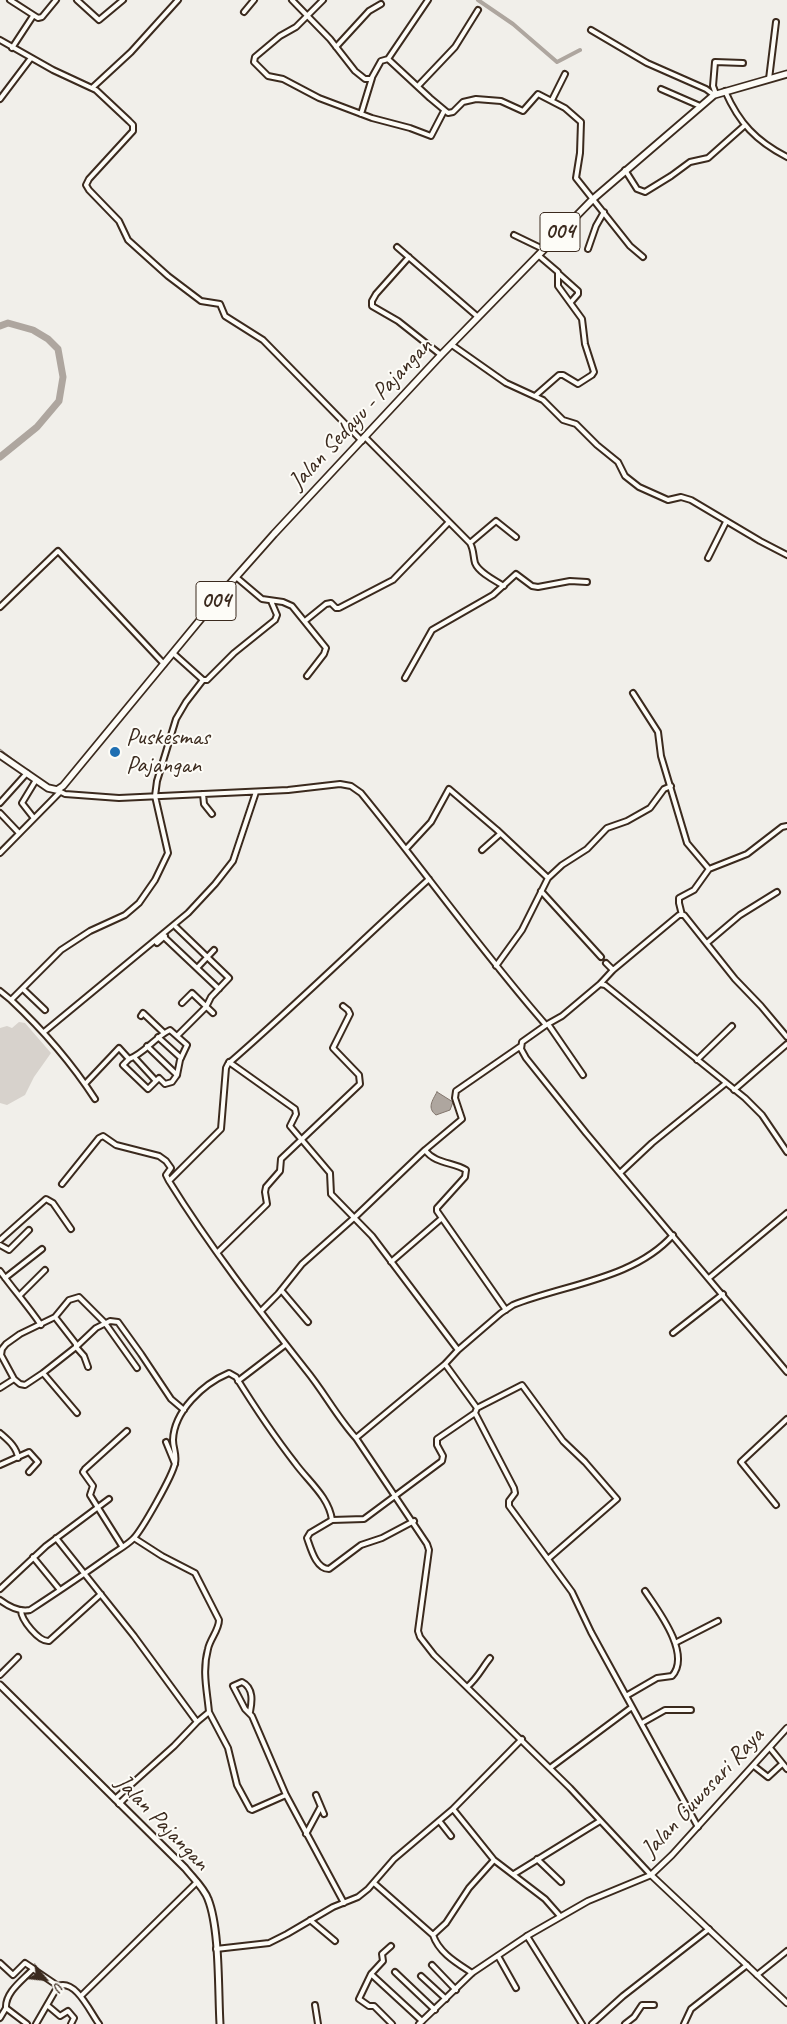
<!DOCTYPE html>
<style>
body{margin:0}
#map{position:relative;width:787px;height:2024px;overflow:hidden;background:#f1efea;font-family:Caveat,sans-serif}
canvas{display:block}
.north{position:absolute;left:20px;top:1954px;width:50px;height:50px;-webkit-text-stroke:4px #fdfcf7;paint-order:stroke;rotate:118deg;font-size:14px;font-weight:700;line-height:20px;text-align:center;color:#3b2a1e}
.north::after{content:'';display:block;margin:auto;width:18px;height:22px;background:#3b2a1e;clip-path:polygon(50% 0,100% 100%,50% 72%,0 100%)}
</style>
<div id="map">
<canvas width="787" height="2024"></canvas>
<div class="north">U</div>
</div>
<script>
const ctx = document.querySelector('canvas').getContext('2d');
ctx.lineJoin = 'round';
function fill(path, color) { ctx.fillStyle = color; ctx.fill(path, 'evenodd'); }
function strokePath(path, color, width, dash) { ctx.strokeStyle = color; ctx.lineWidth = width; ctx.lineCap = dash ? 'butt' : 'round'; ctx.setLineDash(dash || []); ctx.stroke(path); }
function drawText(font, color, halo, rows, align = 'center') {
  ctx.font = font + ' Caveat,sans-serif'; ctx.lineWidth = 4; ctx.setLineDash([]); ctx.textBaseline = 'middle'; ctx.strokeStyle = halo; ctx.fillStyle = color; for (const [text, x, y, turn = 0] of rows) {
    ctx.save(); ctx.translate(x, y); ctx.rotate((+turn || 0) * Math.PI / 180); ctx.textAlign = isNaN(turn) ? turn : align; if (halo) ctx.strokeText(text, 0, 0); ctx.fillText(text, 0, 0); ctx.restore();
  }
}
const green = new Path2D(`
 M 19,1022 L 25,1023 L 51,1053 L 34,1077 L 25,1095 L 7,1105 L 0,1103 L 0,1028 L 7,1026 L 12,1028 Z`);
const water = new Path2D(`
 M 437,1092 L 453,1102 L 450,1110 L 436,1115 C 427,1108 432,1101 437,1092 Z`);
const stream = new Path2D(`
 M 0,749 L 35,776`);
const canal = new Path2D(`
 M 478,0 L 513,24 L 557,62 L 580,50`);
const river = new Path2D(`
 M 0,326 L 8,323 L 33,330 L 48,339 L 58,349 L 63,377 L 59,401 L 37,427 L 0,457`);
const minor = new Path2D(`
 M 10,0 L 38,18 L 42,17 L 56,0
 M 77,0 L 99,20 L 123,0
 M 292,0 L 330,39 L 355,71 L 365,79 L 371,79 L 381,61 L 388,59 L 430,98 L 448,113 L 453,112 L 463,102 L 476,99 L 501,101 L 523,111 L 538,94 L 565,108 L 581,122 L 580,153 L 576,178 L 630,246 L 643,257
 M 323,0 L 296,27 L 280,36 L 255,57 L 254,62 L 268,76 L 283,79 L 319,98 L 372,118 L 410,128 L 431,136 L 444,111
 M 244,12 L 254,0
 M 591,30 L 647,63 L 706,89 L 714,95
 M 0,40 L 53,70 L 96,90 L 129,121 L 133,125 L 133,131 L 89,179 L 86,185 L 89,190 L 119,221 L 128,240 L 168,276 L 201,301 L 220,304 L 225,316 L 263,340 L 362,441
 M 336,47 L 369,11 L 381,4
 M 12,48 L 33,16
 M 388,59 L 428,0
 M 769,79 L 776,22
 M 418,86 L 455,47 L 478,10
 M 92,88 L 131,52 L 178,0
 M 661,89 L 700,106
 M 725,91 C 739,123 756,141 787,157
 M 716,94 L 713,86 L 715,62 L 743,63
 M 0,99 L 31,58
 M 552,100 L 565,74
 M 361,114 L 372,78
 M 625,170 L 637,189 L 645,192 L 671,176 L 690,162 L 708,158 L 744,126
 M 514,235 L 543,249
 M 397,247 L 478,317
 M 588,249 L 596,226 L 604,212
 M 409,257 L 376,294 L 372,301 L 372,306 L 398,321 L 441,355
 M 559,274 L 578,291 L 578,294 L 571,302
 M 452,345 L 506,383 L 543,400 L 563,420 L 576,424 L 597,445 L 618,462 L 625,476 L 639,487 L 668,500 L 681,497 L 691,500 L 760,541 L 787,555
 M 535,396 L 559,375 L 563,375 L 578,384 L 592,375 L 594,372 L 585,344 L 582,319 L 558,286 L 558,272 L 538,255
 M 365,437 L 470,543 C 474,550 473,556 475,563 C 479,573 496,581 504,586
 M 470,543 L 496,521 L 516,537
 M 708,558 L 726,522
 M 236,577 L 262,599 L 283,602 L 292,606 L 326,648 L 324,654 L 307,676
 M 0,607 L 58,551 L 164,664
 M 305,621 L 326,604 L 331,603 L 336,608 L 339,608 L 393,580 L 449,522
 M 173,653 L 203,680
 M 405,678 L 432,630 L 493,595 L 516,574 L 532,586 L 538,587 L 570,581 L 587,582
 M 633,693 L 658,732 L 661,756 L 687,843 L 709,869
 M 57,790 L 65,794 L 119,798 L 288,790 L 340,784 L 351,786 L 361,793 C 424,870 481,951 546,1025 L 562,1016 L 600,984 L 605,985 L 745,1098 L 762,1115 L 787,1152
 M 203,794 L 204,804 L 212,814
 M 0,803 L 27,773
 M 0,813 L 19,833
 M 33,817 L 22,803 L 36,780
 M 406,849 L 431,822 L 449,789 L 497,830 L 548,878
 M 482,850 L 500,834
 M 0,853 L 60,792
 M 429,879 C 362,940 297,1004 228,1064 L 226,1068 L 221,1129 L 169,1181 C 210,1247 258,1309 306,1370 C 324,1392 337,1417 356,1438 L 427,1544 L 429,1550 L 418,1631 L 420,1637 L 434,1655 L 570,1788 L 651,1875
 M 541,891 L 601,957
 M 682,915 L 679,903 L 679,898 L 694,890 L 709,869 L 747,854 L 782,827 L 787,826
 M 176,927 L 229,978 L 211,997 L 206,1007 L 177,1036
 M 164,937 L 219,989
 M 157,943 L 165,936
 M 707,943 L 740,915 L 777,892
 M 606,963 L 613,970
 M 496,966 L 522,930 L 548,878 L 562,865 L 587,849 L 607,828 L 627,821 L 650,808 L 664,789 L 671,786
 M 197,968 L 214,950
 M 600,984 L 613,970 L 679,915 L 684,915 L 735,979 L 761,1006 L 787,1037
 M 23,989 L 45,1010
 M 0,991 L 11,1000 L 61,950 L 90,931 L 125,915 L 139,903 L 155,880 L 168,853 L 155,796 L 157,781 L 176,719 L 186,702 L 203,680 L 207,680 L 234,653 L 275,620 L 277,615 L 271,601
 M 11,1000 C 43,1030 71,1062 95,1099
 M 182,1003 L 192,993 L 213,1013
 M 141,1016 L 143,1013 L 164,1033
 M 548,1024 L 583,1075
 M 546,1025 L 522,1042 L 521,1049 L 526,1058 L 586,1133 L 787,1372
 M 44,1032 L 188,913 L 215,884 L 233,861 L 256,792
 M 158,1037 L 181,1058
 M 134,1057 L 156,1081
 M 129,1059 C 144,1054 155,1037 170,1030 L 187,1045 L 180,1060 L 177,1075
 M 697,1060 L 732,1026
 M 229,1062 L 295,1109 L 296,1114 L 290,1126 L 330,1173 L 331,1194 L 372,1236 L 458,1350 L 445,1364 L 477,1408 L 475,1413 L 514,1488 L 515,1493 L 509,1501 L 509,1506 L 572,1592 L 591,1632 L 698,1827
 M 85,1084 L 119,1048 L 129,1059 L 123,1065 L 148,1089 L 159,1078 L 165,1084 L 172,1082 L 177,1075 L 147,1046
 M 734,1090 L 787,1044
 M 425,1150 L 462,1119 L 455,1098 L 456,1091 L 521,1046
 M 620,1173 L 652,1143 L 726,1083
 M 62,1184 L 99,1138 L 103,1136 L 116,1145 L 159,1156 L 166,1161 L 171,1168 L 166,1175 L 169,1181
 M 0,1240 L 46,1199 L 53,1203 L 71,1229
 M 0,1245 L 9,1250 L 29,1230
 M 218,1252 L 267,1204 L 265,1192 L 266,1187 L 280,1171 L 281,1159 L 360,1084 L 359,1075 L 333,1048 L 350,1014 L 348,1010 L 343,1006
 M 391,1262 L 442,1218
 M 0,1271 C 13,1289 28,1306 41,1325
 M 5,1278 L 42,1249
 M 709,1278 L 787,1213
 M 281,1290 L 308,1322
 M 20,1295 L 45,1270
 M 261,1311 L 278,1294 L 302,1264 L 355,1217 L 425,1150 C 435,1164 453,1162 466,1170 L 465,1177 L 437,1208 L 437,1211 L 506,1310
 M 55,1317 L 76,1344 L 76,1347 L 84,1356 L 88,1367
 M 673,1333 L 723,1294
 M 458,1350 L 501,1313 L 513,1305 C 566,1284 634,1279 673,1235
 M 43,1373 L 76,1347 L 96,1328 L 110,1321 L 118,1322 L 141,1354 L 171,1399 L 184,1410
 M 14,1379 L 20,1384 L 25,1385 L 43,1373 L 77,1413
 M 238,1381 L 285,1345
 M 0,1388 L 14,1379 L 1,1355 L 2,1349 L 6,1344 L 20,1334 L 55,1317 L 69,1300 L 79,1297 L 105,1323 L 137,1368
 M 477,1408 L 522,1385 L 563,1441 L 585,1462 L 617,1499 L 548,1559
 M 0,1433 C 8,1440 17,1447 18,1458
 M 356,1438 L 445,1364
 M 166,1442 L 175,1464
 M 0,1465 L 29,1452 L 38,1462 L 29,1472
 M 776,1505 L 741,1462 L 787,1419
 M 332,1520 L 364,1519 L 442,1461 L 443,1456 L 437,1445 L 437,1439 L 475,1413
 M 56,1538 L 134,1636 L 197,1722 L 174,1746 L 115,1799
 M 134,1538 L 162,1556 L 195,1573 L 219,1620 C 219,1630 210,1639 208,1649 C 202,1671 207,1690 209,1712 L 197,1722
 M 122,1546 L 90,1495 L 93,1486 L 83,1472 L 85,1469 L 127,1431
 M 33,1557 L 60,1590
 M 0,1589 L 46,1546 L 109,1499
 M 0,1600 C 8,1606 20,1612 30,1610 C 56,1593 83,1575 108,1557 C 116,1551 126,1546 133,1539 C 142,1530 173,1475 175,1463 C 177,1455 173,1448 173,1440 C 174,1411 203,1384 229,1373 L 236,1377 C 254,1406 274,1436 295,1463 C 308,1481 329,1497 332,1520 L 310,1533 L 307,1538 C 311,1549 316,1569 329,1569 L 361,1545 L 382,1538 L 414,1521
 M 21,1610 C 21,1620 39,1642 49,1641 L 101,1594
 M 675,1643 L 718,1621
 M 0,1675 L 18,1657
 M 467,1687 C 477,1679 482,1668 490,1658
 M 626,1696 L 657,1678 L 672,1676 C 692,1654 657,1609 645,1591
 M 209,1712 L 228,1748 L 237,1785 L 250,1809 L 252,1810 L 286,1795
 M 250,1712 C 252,1702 254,1688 242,1682 L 233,1686 L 245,1709 L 252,1716 L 286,1795 L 344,1903
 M 642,1723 L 665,1710 L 691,1710
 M 522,1739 L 453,1809 L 494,1860 L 545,1899 L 560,1916
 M 770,1748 L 787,1769
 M 754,1766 L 768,1777 L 782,1764
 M 550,1768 L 632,1707
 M 316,1795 L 324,1814
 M 119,1804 L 127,1796
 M 440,1822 L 451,1836
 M 306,1834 L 320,1808
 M 537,1859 L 561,1882
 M 514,1874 L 600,1821
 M 374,1883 L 433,1935 C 439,1953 457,1963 472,1973
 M 310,1920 L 335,1941
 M 433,1935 L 446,1923 L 469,1888 L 494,1860
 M 527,1936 L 582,2024
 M 391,1946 L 382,1954 L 383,1961 L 371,1974 L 422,2021
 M 216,1949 L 269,1943 L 287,1934 L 333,1907 L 358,1897 L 368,1889 L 394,1859 L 453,1809
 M 498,1956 L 516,1988
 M 0,1963 L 13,1975 L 25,1963 L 34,1969
 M 432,1965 L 456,1990
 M 395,1972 L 435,2010
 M 371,1974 L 359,1999 L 369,2006 L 374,2006 L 392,2024
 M 757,1975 L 787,1951
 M 421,1976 L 446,1999
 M 81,1996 L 197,1882
 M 47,2005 L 60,2016 L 68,2011 L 74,2018 L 71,2024
 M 315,2005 L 318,2024
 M 6,2008 C 5,1992 23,1980 33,1969 L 58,1986
 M 0,2018 L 6,2008 L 27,2024
 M 36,2024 L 58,1986 C 76,1979 90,2012 99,2024
 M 592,2024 L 623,1996 L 709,1929
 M 625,2024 L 634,2017 L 642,2005 L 654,2005
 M 684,2024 L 691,2009 L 747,1965`);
const tertiary = new Path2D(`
 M 651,1875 L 787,2003
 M 419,2024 L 472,1973 L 527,1936 L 588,1901 L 651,1875 L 672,1855 L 787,1728`);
const secondary = new Path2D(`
 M 0,1685 L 185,1868 C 193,1878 204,1888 208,1899 C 220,1929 218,1991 220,2024`);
const primary = new Path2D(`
 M 0,755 L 48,788 L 57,790 L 63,786 L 228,586 L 274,534 L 441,355 L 593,199 L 714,95 L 787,74`);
const markers = [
 [115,752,6,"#1f6fb2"]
];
const shields = [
 [560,232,40],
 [216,601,40]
];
const shieldNames = [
 ["004",560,232],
 ["004",216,601]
];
const streetNames = [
 ["Jalan Sedayu - Pajangan",361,414,-47],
 ["Jalan Guwosari Raya",703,1793,-47],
 ["Jalan Pajangan",162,1823,46]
];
const poiNames = [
 ["Puskesmas",126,738],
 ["Pajangan",126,766]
];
fill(green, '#d7d2cc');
fill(water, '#aea69f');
strokePath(water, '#80746b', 1);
strokePath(stream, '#80746b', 1);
strokePath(canal, '#aea69f', 4);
strokePath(river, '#aea69f', 7);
strokePath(minor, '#3b2a1e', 8);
strokePath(tertiary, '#3b2a1e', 8);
strokePath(secondary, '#3b2a1e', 9);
strokePath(primary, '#3b2a1e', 9);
strokePath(minor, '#fdfcf7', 4);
strokePath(tertiary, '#fdfcf7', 4.5);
strokePath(secondary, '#fdfcf7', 5);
strokePath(primary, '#fdfcf7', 5.5);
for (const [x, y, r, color] of markers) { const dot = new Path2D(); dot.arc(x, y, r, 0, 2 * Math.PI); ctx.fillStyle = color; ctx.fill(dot); strokePath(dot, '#fdfcf7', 2); }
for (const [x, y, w] of shields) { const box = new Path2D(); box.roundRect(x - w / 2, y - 19.5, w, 39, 4); ctx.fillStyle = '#fdfcf7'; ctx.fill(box); strokePath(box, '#3b2a1e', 1); }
drawText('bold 22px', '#3b2a1e', null, shieldNames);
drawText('24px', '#3b2a1e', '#fdfcf7', streetNames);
drawText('24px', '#3b2a1e', '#fdfcf7', poiNames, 'left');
</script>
